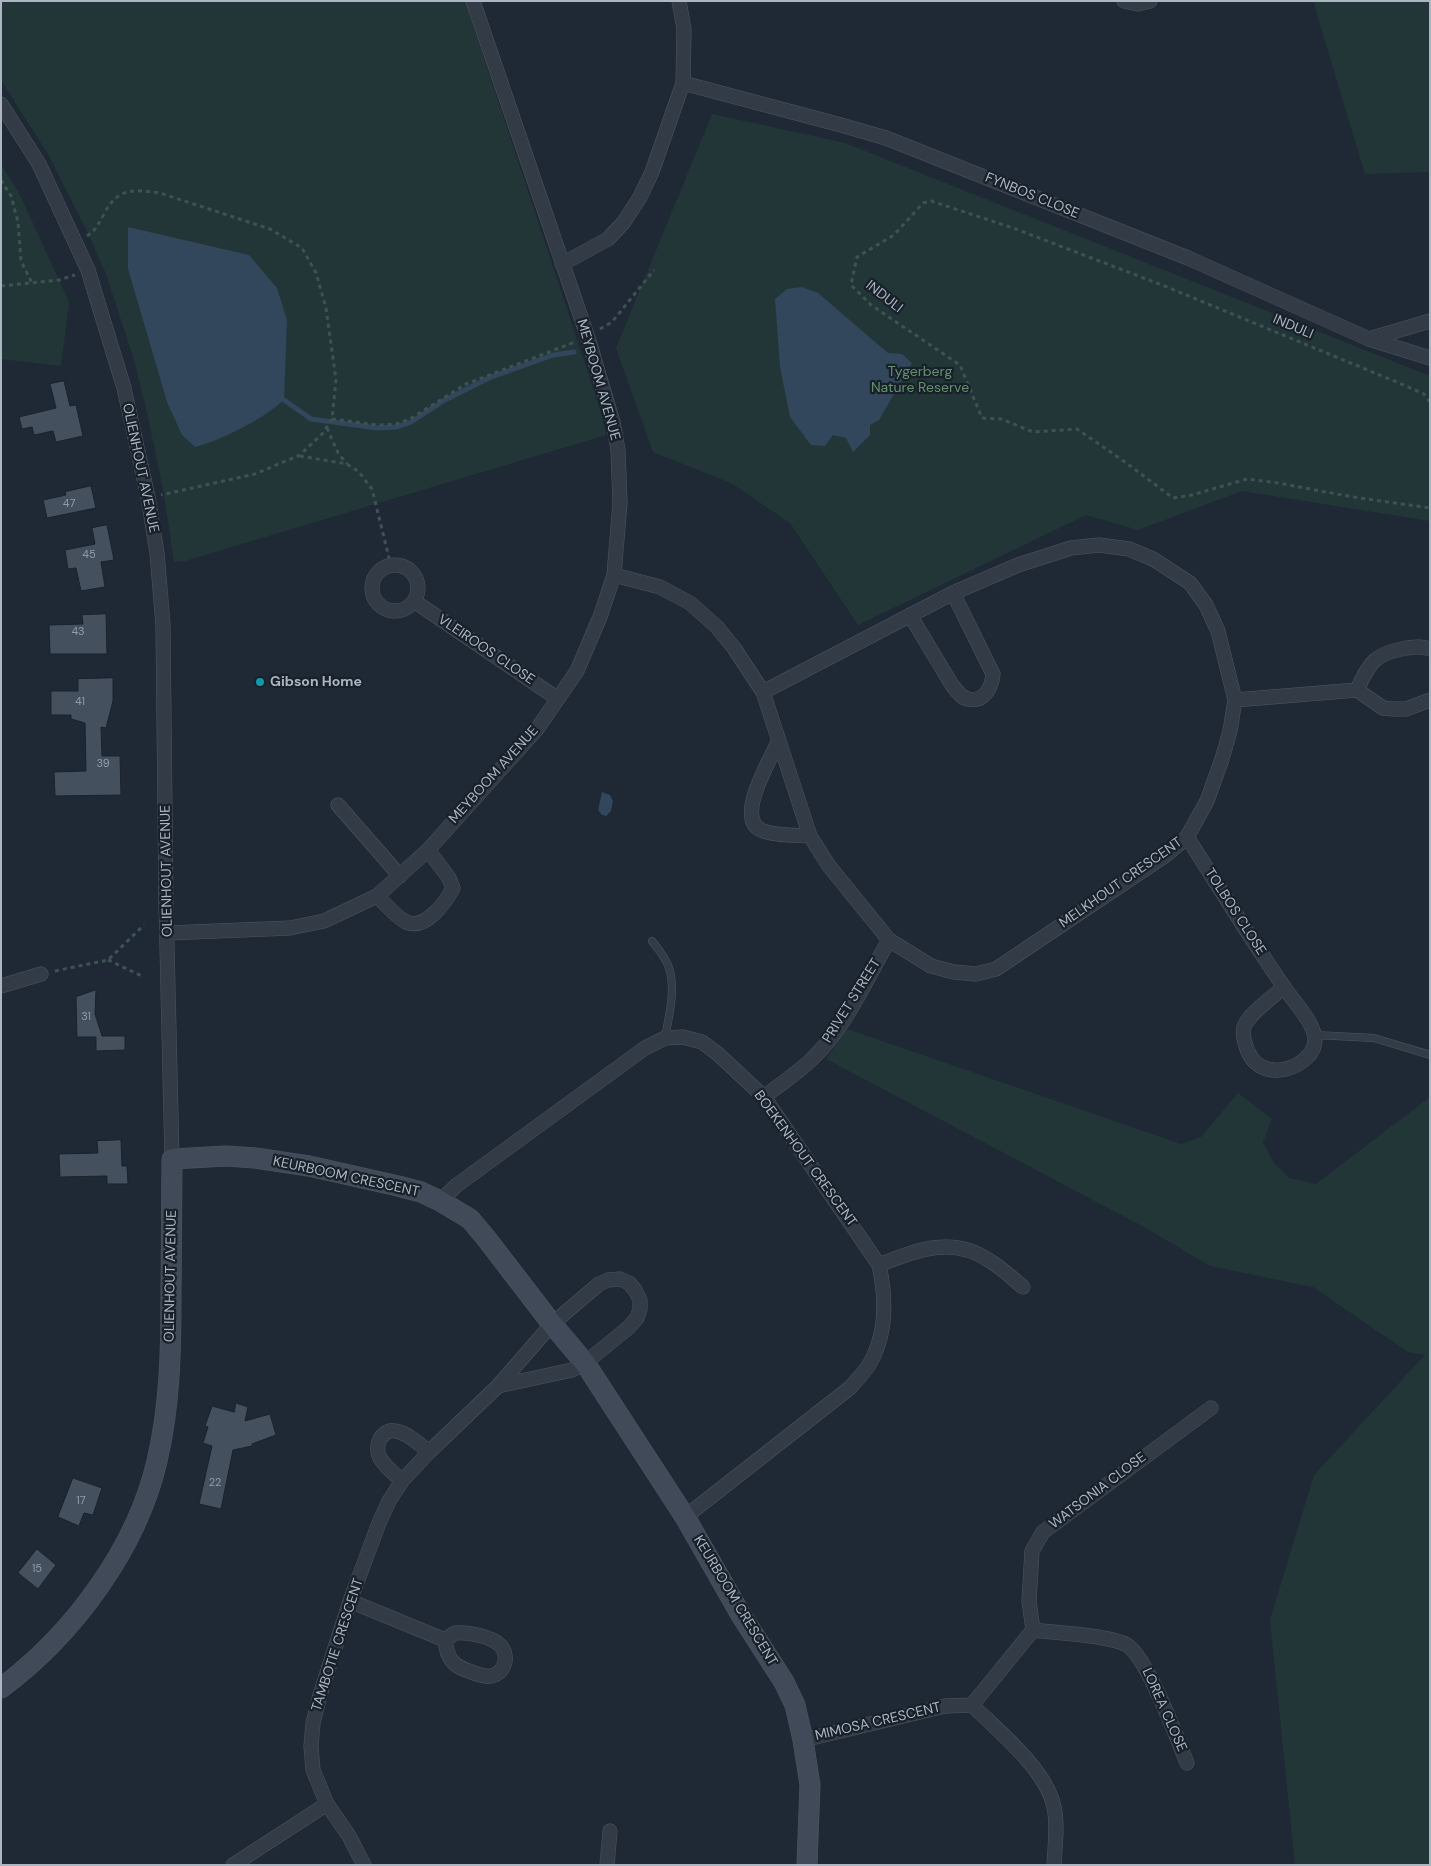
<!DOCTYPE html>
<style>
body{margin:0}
#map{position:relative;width:1431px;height:1866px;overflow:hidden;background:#1f2935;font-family:"DM Sans",sans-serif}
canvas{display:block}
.frame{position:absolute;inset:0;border:2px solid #acb6c3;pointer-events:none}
</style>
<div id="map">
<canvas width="1431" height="1866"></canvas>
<div class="frame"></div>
</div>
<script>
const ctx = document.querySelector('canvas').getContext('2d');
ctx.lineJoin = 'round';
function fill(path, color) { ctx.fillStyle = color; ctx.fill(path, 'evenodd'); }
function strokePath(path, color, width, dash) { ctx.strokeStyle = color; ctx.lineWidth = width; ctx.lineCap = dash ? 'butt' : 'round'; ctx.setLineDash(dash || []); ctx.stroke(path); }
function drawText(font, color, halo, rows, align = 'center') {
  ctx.font = font + ' "DM Sans",sans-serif'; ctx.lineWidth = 4.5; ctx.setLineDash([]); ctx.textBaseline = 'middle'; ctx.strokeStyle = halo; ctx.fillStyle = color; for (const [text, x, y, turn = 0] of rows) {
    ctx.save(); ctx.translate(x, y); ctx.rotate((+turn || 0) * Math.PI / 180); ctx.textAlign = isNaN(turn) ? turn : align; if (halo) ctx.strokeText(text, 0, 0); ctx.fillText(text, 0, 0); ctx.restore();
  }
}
const green = new Path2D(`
 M 1,1 L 465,1 L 602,415 L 606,435 L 185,561 L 174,562 L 163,489 L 148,417 L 134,360 L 106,274 L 88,233 L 49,156 L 1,80 Z
 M 1313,1 L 1430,1 L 1430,172 L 1365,174 Z
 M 712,114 L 845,143 L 1430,376 L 1430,521 L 1242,491 L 1138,530 L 1086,515 L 858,625 L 790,523 L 731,483 L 653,452 L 616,348 Z
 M 1,164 L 20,195 L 69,302 L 61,366 L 1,359 Z
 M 847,1029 L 1181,1144 L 1201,1137 L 1238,1093 L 1272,1119 L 1263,1142 L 1274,1163 L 1289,1178 L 1316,1184 L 1430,1097 L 1430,1865 L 1295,1865 L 1270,1620 L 1314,1475 L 1425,1355 L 1408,1352 L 1313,1287 L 1210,1266 L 1146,1228 L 826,1059 Z`);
const water = new Path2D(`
 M 128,227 L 249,255 L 277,288 L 287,320 L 284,400 C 263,419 222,440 195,447 L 182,435 L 167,402 L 128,269 Z
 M 802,287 L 818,293 L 888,353 L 902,354 L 912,363 L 879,420 L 870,425 L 870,435 L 853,452 L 846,438 L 833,435 L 825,446 L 811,445 L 790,417 L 780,367 L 775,299 L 787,289 Z
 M 602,792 L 610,795 L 613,801 L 611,811 L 606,816 L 602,815 L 598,810 Z`);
const stream = new Path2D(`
 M 284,400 L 311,419 L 377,428 L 397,427 L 411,422 L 445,400 L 489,378 L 553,355 L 574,352`);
const building = new Path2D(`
 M 64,381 L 70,406 L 76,405 L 83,436 L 56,442 L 53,431 L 34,435 L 32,427 L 22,429 L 19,417 L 56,408 L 50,384 Z
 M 91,486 L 96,508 L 47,518 L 43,500 L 66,495 L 65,492 Z
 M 107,525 L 114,560 L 101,562 L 105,587 L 81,591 L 76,568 L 68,569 L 65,550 L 95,544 L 92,528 Z
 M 106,614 L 107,654 L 50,654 L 49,625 L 83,624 L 82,615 Z
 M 113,678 L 113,701 L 106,728 L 101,727 L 102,756 L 120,756 L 121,795 L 55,796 L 54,772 L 86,771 L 85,723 L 71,719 L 71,715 L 51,715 L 51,691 L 78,691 L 78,679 Z
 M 96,990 L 95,1014 L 102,1036 L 125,1036 L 125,1050 L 96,1051 L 96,1037 L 77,1037 L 76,997 Z
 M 121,1140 L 122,1166 L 127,1166 L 128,1184 L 107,1184 L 107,1176 L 60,1177 L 59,1154 L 98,1153 L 97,1141 Z
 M 236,1403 L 248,1407 L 245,1421 L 270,1414 L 276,1435 L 252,1444 L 252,1446 L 233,1450 L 221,1509 L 199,1504 L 212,1446 L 203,1443 L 208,1427 L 205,1426 L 212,1406 L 234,1412 Z
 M 73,1478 L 102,1488 L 93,1515 L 84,1513 L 79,1526 L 58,1517 Z
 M 37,1549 L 56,1565 L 38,1589 L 18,1573 Z`);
const path = new Path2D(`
 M 1,180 L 11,196 L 18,222 L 21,261 L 32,283
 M 87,236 C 96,230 99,223 104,214 C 117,188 133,189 160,193 L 270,229 L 302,248 L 316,273 L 326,308 L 336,380 L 332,419 L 323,433 L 300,455 L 255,474 L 161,495
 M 1,286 L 59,280 L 75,275
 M 600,329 L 612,322 L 654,270
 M 1430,402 L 1424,394 L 1399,383 L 1162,285 L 1013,228 L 931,201 L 923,203 L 894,235 L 857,257 L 851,285 L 871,305 L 960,365 L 982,418 L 1001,419 L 1033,432 L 1077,429 L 1125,462 L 1173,498 L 1192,495 L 1247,479 L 1278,483 L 1353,497 L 1430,508
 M 332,419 L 378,425 L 396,424 L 410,419 L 466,384 L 575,342
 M 327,428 L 338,453 L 347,464
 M 300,456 L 347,464 L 359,472 L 372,489 L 391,566
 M 108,960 L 144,977
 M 55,971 L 108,960 L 144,925`);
const lane = new Path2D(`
 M 652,941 C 658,949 666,958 669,968 C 676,989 669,1016 665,1038
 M 1315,1035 L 1374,1038 L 1430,1055`);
const street = new Path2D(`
 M 1124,1 L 1138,4 L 1150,1
 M 683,83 L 841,125 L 886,138 L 1188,258 L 1369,339 L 1430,358
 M 1,104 L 39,164 L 88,270 L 124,388 L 148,497 L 157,553 L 163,625 L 166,904 L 172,1159
 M 562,264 L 608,239 L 624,222 L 640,197 L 652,172 L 683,83 L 684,29 L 679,1
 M 1369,339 L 1430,321
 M372 588a23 23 0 1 1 46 0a23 23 0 1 1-46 0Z
 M 614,575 L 660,587 L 690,603 L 717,627 L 734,648 L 763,692 L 810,836 L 829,866 L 889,940 L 931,966 L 954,972 L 976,974 L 996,969 L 1166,855 L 1187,837 L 1207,801 L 1222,759 L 1230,731 L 1235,700 L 1218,631 L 1206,605 L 1190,583 L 1153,559 L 1129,549 L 1099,545 L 1071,548 L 1018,565 L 953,593 L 763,692
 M 414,601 L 558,699
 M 910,615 L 952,685 C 956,690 961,698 968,699 C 984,703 992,687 993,674 L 953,593
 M 1357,690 C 1370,662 1374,654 1406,648 C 1415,647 1421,646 1430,649
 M 1235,700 L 1357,690 L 1383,708 L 1393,709 L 1406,709 L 1430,700
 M 778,742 C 770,761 733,820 763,831 C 777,836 795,835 810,836
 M 338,805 L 400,876
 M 1187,837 C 1219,887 1250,938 1284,987 C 1293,1001 1313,1021 1315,1038 C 1317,1067 1258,1089 1246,1046 C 1244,1040 1242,1033 1244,1027 C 1249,1013 1273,997 1284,987
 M 377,896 C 386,904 396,917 406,922 C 425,931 446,902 453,888 L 449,878 L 428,850
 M 168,933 L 290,928 L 324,921 L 377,896 L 428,850 L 537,729 L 577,671 L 600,617 L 614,575 L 620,503 L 618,450 L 613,422 L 588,338 L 473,1
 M 1,986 L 41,974
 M 764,1097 C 780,1084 798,1073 812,1059 C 846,1027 866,980 889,940
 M 440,1201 L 457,1185 L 645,1048 L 665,1038 L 683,1037 L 702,1042 L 718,1054 L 764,1097 L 879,1265 C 886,1297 887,1333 870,1363 C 866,1371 857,1379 851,1387 L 685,1517
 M 879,1265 C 917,1250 953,1235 990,1261 C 1002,1268 1012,1278 1023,1287
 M 402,1481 C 395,1474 385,1467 380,1458 C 377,1452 377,1445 380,1439 C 392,1418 417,1442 429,1452
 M 350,1601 L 445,1640
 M 1033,1630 L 1029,1601 L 1032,1551 L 1043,1532 L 1211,1408
 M 1033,1630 C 1055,1633 1110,1635 1127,1645 C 1147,1657 1177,1738 1187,1763
 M 455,1633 C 468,1632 490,1636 500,1645 C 510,1655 505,1674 491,1676 C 484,1677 476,1674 469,1671 C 452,1666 447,1657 445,1640 Z
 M 972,1705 L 1033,1630
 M 803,1740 L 945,1706 L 972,1705 C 999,1732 1046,1769 1054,1807 C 1058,1825 1055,1846 1054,1865
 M 233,1865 L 327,1804
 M 364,1865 L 349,1836 L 327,1804 L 313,1770 L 311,1746 L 313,1723 L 320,1695 L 350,1601 L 379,1523 L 389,1501 L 402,1481 L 429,1452 L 498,1386 L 552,1324 L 599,1284 L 608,1280 L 620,1279 L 629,1283 L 635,1290 L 640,1300 L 640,1309 L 637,1318 L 628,1328 L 585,1363 L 572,1370 L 498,1386
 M 607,1865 L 610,1831`);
const secondary = new Path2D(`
 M 1,1688 C 73,1635 137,1548 157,1461 C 170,1406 171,1351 171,1295 C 171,1250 172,1204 172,1159 L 226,1156 L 255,1158 L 309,1166 L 398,1186 L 421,1192 L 440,1201 L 470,1219 L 486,1238 L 552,1324 L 585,1363 L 685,1517 L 741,1615 L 784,1682 L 795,1705 L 803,1740 L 810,1785 L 807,1865`);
const markers = [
 [260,682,5,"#0f9aa8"]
];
const numberNames = [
 ["47",69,504],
 ["45",89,555],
 ["43",78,632],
 ["41",80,702],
 ["39",103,764],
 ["31",86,1017],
 ["22",215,1483],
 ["17",81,1501],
 ["15",37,1569]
];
const streetNames = [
 ["FYNBOS CLOSE",1032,196,22],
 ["INDULI",884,297,38],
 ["INDULI",1293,327,23],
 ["MEYBOOM AVENUE",598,380,74],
 ["OLIENHOUT AVENUE",140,468,78],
 ["VLEIROOS CLOSE",486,650,34],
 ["MEYBOOM AVENUE",494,775,-48],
 ["OLIENHOUT AVENUE",167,871,-91],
 ["MELKHOUT CRESCENT",1121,883,-35],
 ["TOLBOS CLOSE",1235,912,57],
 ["PRIVET STREET",852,1001,-58],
 ["BOEKENHOUT CRESCENT",805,1159,54],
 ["KEURBOOM CRESCENT",346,1177,12],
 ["OLIENHOUT AVENUE",171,1276,-89],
 ["WATSONIA CLOSE",1098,1491,-37],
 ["KEURBOOM CRESCENT",735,1601,59],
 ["TAMBOTIE CRESCENT",338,1645,-72],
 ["LOREA CLOSE",1164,1710,66],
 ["MIMOSA CRESCENT",878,1722,-13]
];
const parkNames = [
 ["Tygerberg",920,372],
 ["Nature Reserve",920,388]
];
const poiNames = [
 ["Gibson Home",270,682]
];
fill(green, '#223637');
fill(water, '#32465c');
strokePath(stream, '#32465c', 5);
fill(building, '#45505f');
strokePath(building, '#1a222c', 1);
strokePath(lane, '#4d5661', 8);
strokePath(street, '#4d5661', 15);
strokePath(secondary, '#4d5661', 21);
strokePath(path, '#3e5254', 3, [4, 4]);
strokePath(lane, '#323b46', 7);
strokePath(street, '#323b46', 14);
strokePath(secondary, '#404a59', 20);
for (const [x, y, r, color] of markers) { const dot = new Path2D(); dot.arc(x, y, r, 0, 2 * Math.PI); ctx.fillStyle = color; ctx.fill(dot); strokePath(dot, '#18202a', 2); }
drawText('11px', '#929caa', null, numberNames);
drawText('14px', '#acb6c3', '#18202a', streetNames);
drawText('14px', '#64926d', '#18202a', parkNames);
drawText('bold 14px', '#acb6c3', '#18202a', poiNames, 'left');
</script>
